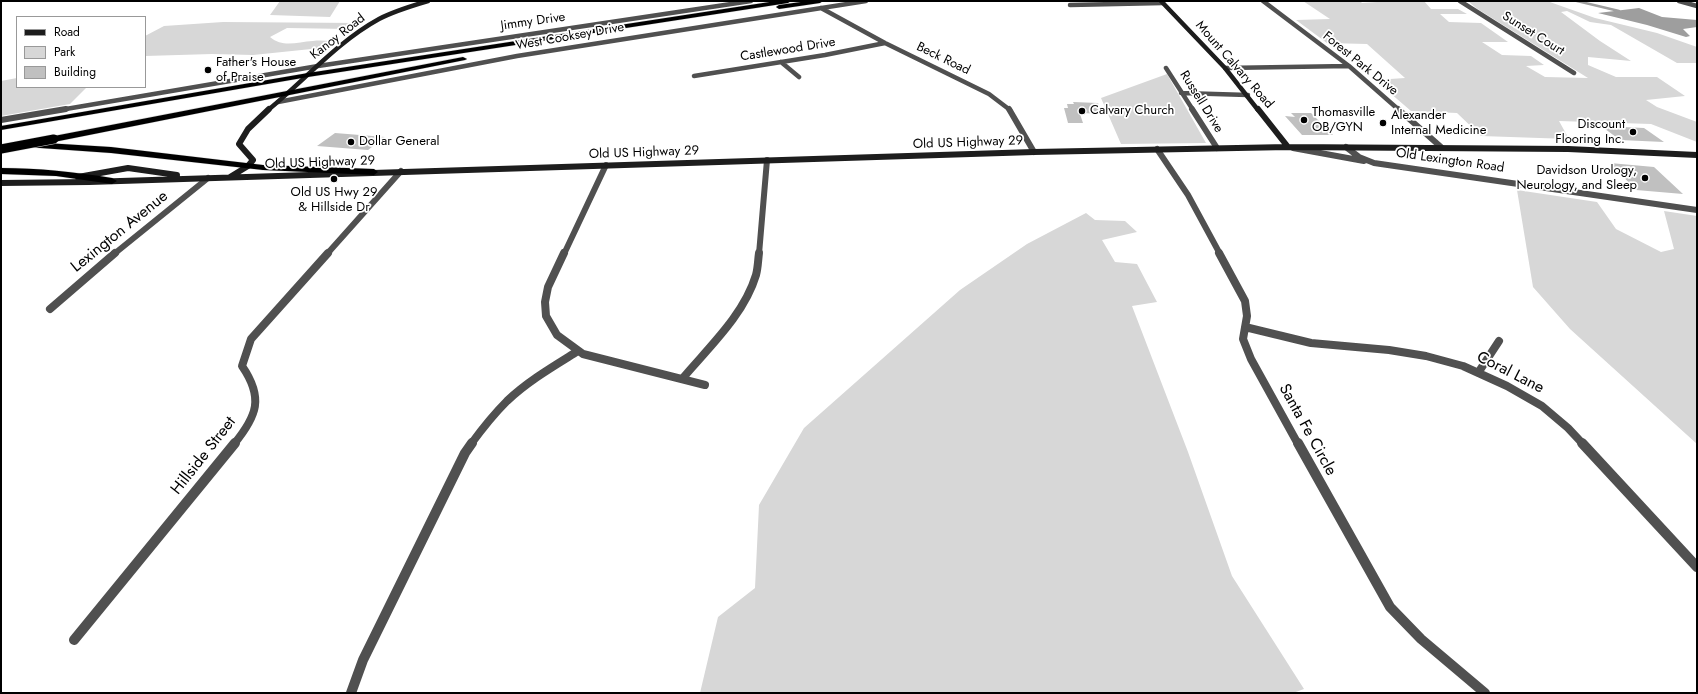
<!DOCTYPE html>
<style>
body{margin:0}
#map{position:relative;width:1698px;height:694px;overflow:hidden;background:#fff;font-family:Jost,sans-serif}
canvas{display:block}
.frame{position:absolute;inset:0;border:2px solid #000;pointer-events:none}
.legend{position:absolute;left:16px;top:16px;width:130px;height:72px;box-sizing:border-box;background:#fff;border:1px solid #999;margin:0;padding:5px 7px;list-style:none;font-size:12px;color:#000}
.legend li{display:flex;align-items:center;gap:8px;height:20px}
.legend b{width:20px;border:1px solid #999}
</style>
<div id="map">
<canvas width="1698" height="694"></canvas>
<div class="frame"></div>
<ul class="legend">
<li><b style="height:5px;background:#1d1d1d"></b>Road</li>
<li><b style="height:11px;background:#d7d7d7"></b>Park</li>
<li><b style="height:11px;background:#c0c0c0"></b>Building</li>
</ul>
</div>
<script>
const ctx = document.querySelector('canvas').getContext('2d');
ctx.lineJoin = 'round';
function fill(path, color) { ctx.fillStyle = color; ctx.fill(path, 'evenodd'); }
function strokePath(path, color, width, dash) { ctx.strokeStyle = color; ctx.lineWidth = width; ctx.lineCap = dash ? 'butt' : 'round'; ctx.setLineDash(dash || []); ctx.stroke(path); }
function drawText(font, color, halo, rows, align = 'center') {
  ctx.font = font + ' Jost,sans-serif'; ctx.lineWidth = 3.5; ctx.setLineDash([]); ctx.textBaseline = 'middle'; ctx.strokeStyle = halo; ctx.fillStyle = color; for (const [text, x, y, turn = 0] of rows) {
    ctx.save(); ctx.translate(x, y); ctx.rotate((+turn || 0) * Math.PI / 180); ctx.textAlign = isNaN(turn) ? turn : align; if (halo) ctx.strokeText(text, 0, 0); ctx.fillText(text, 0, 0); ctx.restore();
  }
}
const green = new Path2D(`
 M 280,1 L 340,1 L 330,17 L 270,15 Z
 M 1303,1 L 1360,1 L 1362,3 L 1377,2 L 1376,1 L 1424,1 L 1431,9 L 1458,9 L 1467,14 L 1440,14 L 1449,22 L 1481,23 L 1508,42 L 1482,42 L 1502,55 L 1531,56 L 1544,65 L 1526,66 L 1545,77 L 1588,78 L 1476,8 L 1468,1 L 1547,1 L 1595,18 L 1657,33 L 1697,47 L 1697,63 L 1677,63 L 1611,25 L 1590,22 L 1567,11 L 1561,12 L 1600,41 L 1631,61 L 1588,57 L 1588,65 L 1616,77 L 1657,77 L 1685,96 L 1646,100 L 1657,107 L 1697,122 L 1697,142 L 1651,124 L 1559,121 L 1569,139 L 1481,136 L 1457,113 L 1411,111 L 1375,80 L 1405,78 L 1367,44 L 1327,43 L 1296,20 L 1330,19 Z
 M 223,22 L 359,23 L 348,29 L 287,28 L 270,37 C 283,48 297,42 313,41 C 320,40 326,41 333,41 L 321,48 L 253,55 L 212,54 L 145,56 L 145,36 L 164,26 Z
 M 1167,74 L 1206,143 L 1121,144 L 1101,98 Z
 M 17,78 L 17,87 L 87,87 L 70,104 L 1,116 L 1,81 Z
 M 1517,190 L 1597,202 L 1616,229 L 1661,252 L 1674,249 L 1664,211 L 1697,216 L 1697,444 L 1570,329 L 1533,287 Z
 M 1086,213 L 1095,220 L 1125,221 L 1137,232 L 1102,240 L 1115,262 L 1137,264 L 1157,302 L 1132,306 L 1188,452 L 1232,576 L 1304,689 L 1293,693 L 700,693 L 718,617 L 755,588 L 759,505 L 804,428 L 960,290 L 1027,244 Z`);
const water = new Path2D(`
 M 1639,8 L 1662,17 L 1697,20 L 1697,27 L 1683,29 L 1690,36 L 1686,37 L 1647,25 L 1598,13 Z`);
const stream = new Path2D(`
 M 1577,1 L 1619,11`);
const building = new Path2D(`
 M 1073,102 L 1098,103 L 1102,114 L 1083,113 L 1080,114 L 1083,123 L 1068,123 L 1064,108 L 1068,108 L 1067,104 L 1074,104 Z
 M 1291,113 L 1311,113 L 1333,135 L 1302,135 L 1285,116 L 1295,117 Z
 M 1601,126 L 1644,128 L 1664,142 L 1620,140 Z
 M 335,133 L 385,137 L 368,150 L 317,146 Z
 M 1610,163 L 1654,167 L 1683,194 L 1636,190 Z`);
const streetFar3 = new Path2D(`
 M 1263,1 L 1349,66 L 1399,110
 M 1460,1 L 1574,73
 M 1679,1 L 1697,6
 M 1070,5 L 1163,3
 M 821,8 L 885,43 L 989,94 L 1010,110
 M 781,62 L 799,77
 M 1166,68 L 1193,110
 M 1225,68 L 1349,66
 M 694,76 L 825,55 L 885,43
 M 1181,93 L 1248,95
 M 278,102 L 517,56 L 866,1
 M 60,110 L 318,66 L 751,1`);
const streetFar2 = new Path2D(`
 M 1009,109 L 1034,152
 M 1192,109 L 1217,148
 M 1398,109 L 1441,147
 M 1,120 L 66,109
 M 1346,147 L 1359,157 L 1374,163 L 1697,210
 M 1293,148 L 1364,161
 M 1157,149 L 1188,195 L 1220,254
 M 114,254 L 208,178
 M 327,254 L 401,171
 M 564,254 L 606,165
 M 759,254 L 767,160`);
const streetFar1 = new Path2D(`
 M 564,253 L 548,287 L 545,302 L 546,316 L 557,335 L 583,354 L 705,385
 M 1219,253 L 1245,301 L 1247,316 L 1243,339 L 1251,359 L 1298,444
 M 50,309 L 115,253
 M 1245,327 L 1311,343 L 1389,350 L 1426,356 L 1463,366 L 1507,386 L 1542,406 L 1568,428 L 1583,444
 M 1478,373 L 1499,341
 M 682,379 C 709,347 744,315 756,275 C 758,268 758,260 759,253
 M 234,444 C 257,416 264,398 242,366 L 251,339 L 328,253
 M 471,444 C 482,429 494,414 507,401 C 528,381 554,366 578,351`);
const street = new Path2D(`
 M 1298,443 L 1390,607 L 1421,639 L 1485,693
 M 1582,443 L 1697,567
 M 74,640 L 235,443
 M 351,693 L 363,660 L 465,453 L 472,443`);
const secondaryFar1 = new Path2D(`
 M 1161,1 L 1225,68 L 1258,110
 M 268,110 C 305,80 337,42 379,19 C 394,11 411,6 428,1`);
const secondary = new Path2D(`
 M 1258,109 L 1288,147
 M 78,177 L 128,168 L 177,175
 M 230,177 L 248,166 L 253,160 L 239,144 L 248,129 L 269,109
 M 1,183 L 89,182 L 1034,152 L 1288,147 L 1568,149 L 1697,155`);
const highway = new Path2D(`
 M 776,1 L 791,1 L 788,3 L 308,77 L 1,130 L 1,126 L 308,73 Z
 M 808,1 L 823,1 L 820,3 L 779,9 L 776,7 L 779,5 Z
 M 463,57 L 467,59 L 465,60 L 54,142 L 50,139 L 54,136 Z
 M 29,142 L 111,147 L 263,165 L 374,169 L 378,172 L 374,175 L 263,170 L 111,153 L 26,147 L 25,145 Z
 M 1,168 C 38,168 75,172 112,178 L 117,181 L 112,184 L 56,176 L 1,174 Z`);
const highwayBridge = new Path2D(`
 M 1,149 L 54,139`);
const markers = [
 [208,70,4,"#000"],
 [1082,111,4,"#000"],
 [1304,120,4,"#000"],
 [1383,123,4,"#000"],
 [1633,132,4,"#000"],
 [351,142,4,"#000"],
 [1645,178,4,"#000"],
 [334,179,4,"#000"]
];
const farStreetnames = [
 ["Jimmy Drive",533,22,-8],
 ["Sunset Court",1533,34,32],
 ["Kanoy Road",338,37,-38],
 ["West Cooksey Drive",570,37,-10],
 ["Castlewood Drive",788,50,-9],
 ["Beck Road",943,59,26],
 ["Forest Park Drive",1360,64,39],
 ["Mount Calvary Road",1234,65,49],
 ["Russell Drive",1201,102,58],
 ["Old US Highway 29",968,143,-2],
 ["Old US Highway 29",644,153,-2],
 ["Old Lexington Road",1450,161,8],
 ["Old US Highway 29",320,163,-2]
];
const farPoinames = [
 ["Father's House",216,63],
 ["of Praise",216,78],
 ["Calvary Church",1090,111],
 ["Thomasville",1312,113],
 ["OB/GYN",1312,128],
 ["Alexander",1391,116],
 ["Internal Medicine",1391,131],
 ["Discount",1625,125,"right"],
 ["Flooring Inc.",1625,140,"right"],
 ["Dollar General",359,142],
 ["Davidson Urology,",1637,171,"right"],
 ["Neurology, and Sleep",1637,186,"right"],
 ["Old US Hwy 29",334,193,"center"],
 ["& Hillside Dr",334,208,"center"]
];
const streetNames = [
 ["Lexington Avenue",120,232,-39],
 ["Coral Lane",1510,373,27],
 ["Santa Fe Circle",1307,430,61],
 ["Hillside Street",204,456,-52]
];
fill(green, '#d7d7d7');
fill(water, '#9e9e9e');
strokePath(stream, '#9e9e9e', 2.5);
fill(building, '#c0c0c0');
strokePath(highway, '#dbdbdb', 1);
strokePath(streetFar3, '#505050', 4.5);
strokePath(streetFar2, '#505050', 6);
strokePath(streetFar1, '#505050', 8);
strokePath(street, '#505050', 10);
strokePath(secondaryFar1, '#1d1d1d', 4.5);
strokePath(secondary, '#1d1d1d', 6);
fill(highway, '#000');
strokePath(highwayBridge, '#dbdbdb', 10, []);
strokePath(highwayBridge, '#000', 9);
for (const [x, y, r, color] of markers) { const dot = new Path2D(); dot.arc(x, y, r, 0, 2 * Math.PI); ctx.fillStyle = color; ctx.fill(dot); strokePath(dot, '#fff', 1.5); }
drawText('13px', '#000', '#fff', farStreetnames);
drawText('13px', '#000', '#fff', farPoinames, 'left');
drawText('16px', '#000', '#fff', streetNames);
</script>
